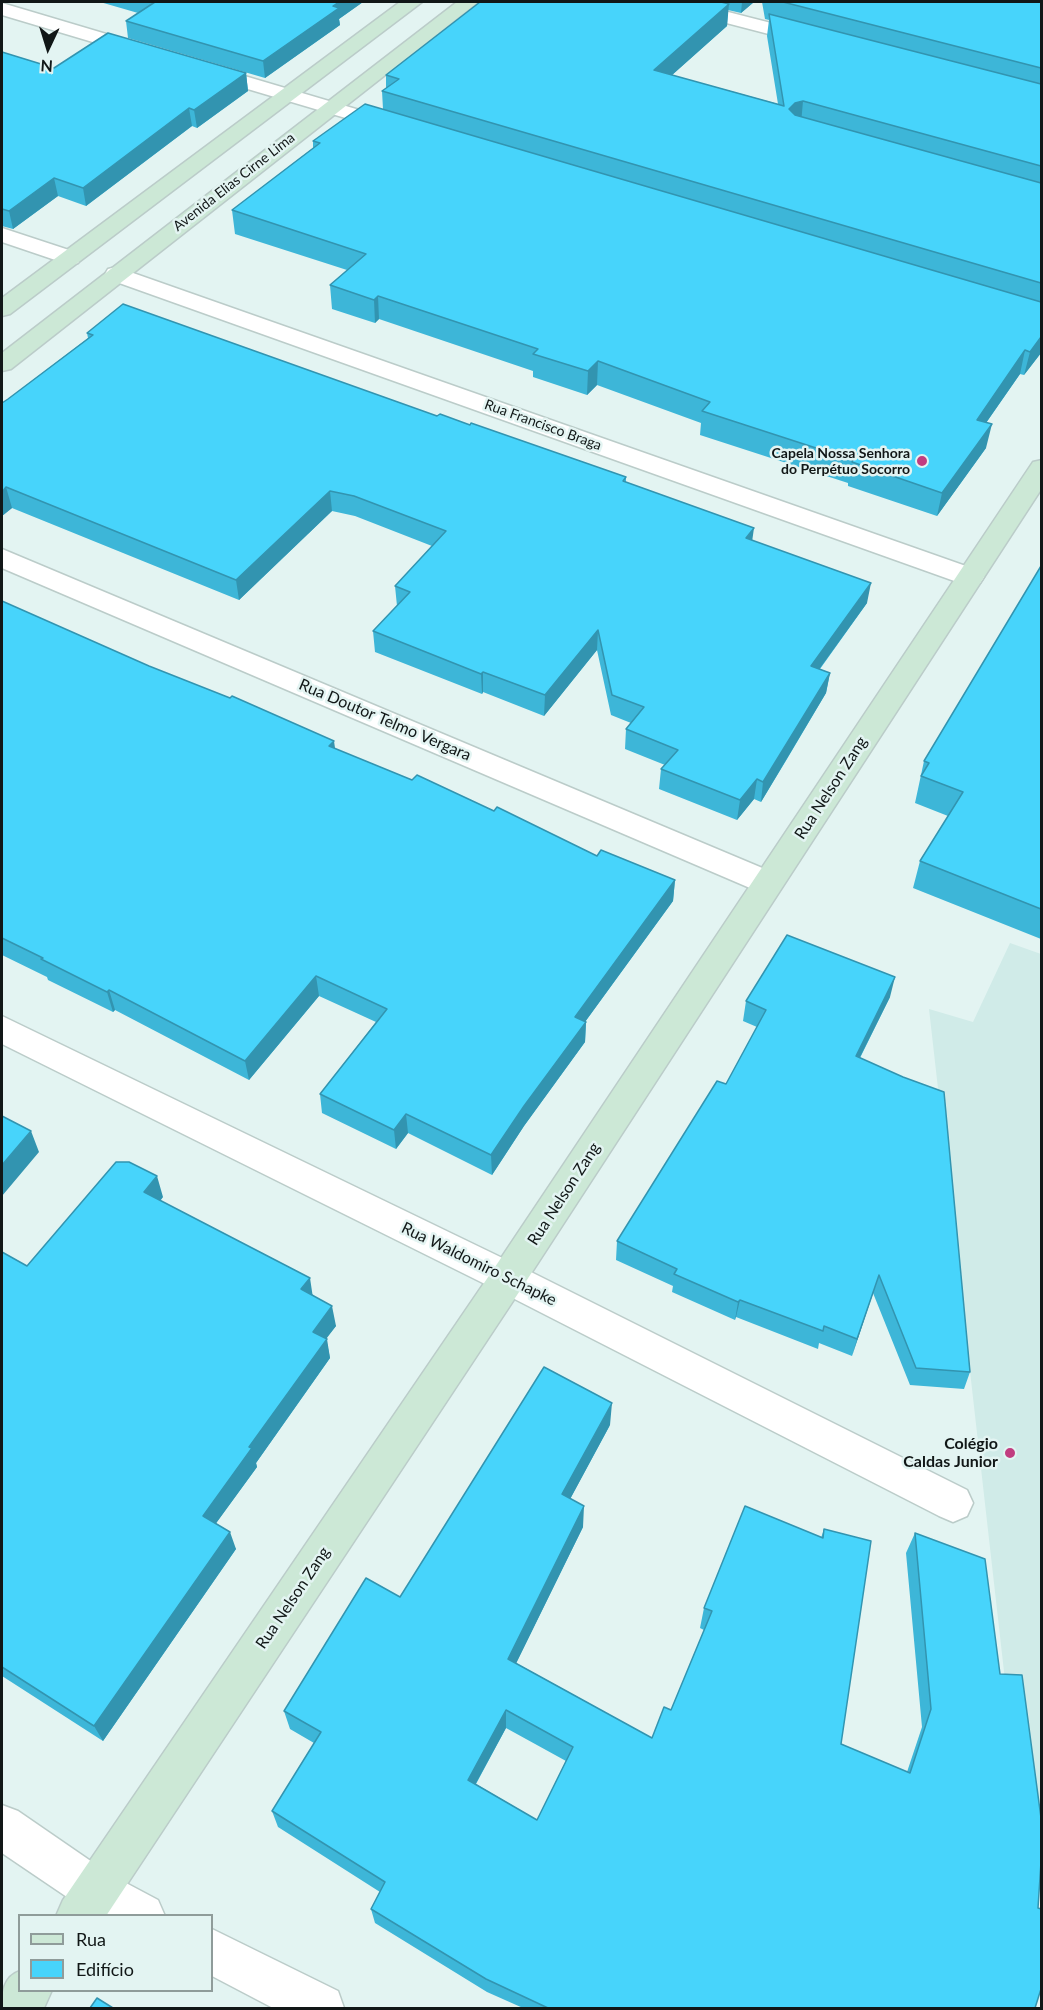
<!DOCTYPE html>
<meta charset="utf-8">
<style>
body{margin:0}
#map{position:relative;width:1043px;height:2010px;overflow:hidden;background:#e3f4f2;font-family:Lato,sans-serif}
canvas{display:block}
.frame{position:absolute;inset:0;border:3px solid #111717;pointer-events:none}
.legend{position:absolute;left:18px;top:1914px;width:195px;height:78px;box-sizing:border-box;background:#e3f4f2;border:2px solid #8f9c9a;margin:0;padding:8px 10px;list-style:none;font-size:18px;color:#111717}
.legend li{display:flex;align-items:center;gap:12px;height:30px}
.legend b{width:30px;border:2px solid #8f9c9a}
.north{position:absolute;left:18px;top:18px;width:60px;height:60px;-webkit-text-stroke:4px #e3f4f2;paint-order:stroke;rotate:184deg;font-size:16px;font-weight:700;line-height:24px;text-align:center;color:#111717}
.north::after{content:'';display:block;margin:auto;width:21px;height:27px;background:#111717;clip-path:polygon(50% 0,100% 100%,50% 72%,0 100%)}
</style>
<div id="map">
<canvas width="1043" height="2010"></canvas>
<div class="frame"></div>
<ul class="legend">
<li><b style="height:8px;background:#cce8d6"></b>Rua</li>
<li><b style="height:16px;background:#47d4fb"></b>Edifício</li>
</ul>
<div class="north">N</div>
</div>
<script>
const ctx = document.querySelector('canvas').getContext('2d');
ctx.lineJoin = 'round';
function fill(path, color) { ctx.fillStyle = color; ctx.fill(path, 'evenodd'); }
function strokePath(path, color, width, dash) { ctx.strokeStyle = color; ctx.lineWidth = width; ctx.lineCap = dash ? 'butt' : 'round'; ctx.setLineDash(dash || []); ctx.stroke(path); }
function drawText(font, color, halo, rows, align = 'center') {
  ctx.font = font + ' Lato,sans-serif'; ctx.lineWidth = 5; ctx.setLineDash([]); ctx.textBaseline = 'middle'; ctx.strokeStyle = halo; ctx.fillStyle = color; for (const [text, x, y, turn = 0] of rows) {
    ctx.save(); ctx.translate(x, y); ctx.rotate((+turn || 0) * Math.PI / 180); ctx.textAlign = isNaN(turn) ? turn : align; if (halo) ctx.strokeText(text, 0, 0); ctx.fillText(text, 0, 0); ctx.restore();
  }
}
const built = new Path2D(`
 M 1010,943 L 1041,954 L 1041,1864 L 1025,1857 L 929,1009 L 973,1022 Z`);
const street = new Path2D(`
 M 658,2 L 689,2 L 818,35 L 821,39 L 818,43 L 811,45 L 661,6 Z
 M 2,3 L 150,47 L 153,51 L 150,55 L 143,57 L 2,15 Z
 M 204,64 L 400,122 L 403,126 L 400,130 L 393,132 L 386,130 L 197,74 L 194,70 L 197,66 Z
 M 2,228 L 78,253 L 81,258 L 78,263 L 70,265 L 2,242 Z
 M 116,267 L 980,571 L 984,577 L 980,583 L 970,586 L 960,583 L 108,279 L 105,274 L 108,269 Z
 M 2,549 L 779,875 L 784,883 L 779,891 L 768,895 L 757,891 L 2,568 Z
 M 2,1016 L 521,1267 L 967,1490 L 973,1503 L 967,1516 L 953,1522 L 939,1516 L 495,1289 L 2,1044 Z
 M 2,1805 L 18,1811 L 111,1875 L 158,1900 L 165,1916 L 95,1916 L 2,1853 Z
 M 212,1929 L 338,1991 L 344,2008 L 273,2008 L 212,1976 Z`);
const secondary = new Path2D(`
 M 400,2 L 422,2 L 10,314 L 2,316 L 2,298 Z
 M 457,2 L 478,2 L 11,369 L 2,371 L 2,353 Z
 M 1042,460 L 1042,488 L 521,1289 L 106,1916 L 56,1916 L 63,1900 L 495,1267 L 1033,462 Z
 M 20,1971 L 20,1990 L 52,1990 L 44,2008 L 2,2008 C 2,1993 3,1977 20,1971 Z`);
const wall = new Path2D(`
 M 100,2 L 363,2 L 339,19 L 340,25 L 265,78 L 128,38 L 126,21 L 138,13 Z
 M 480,2 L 754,2 L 741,13 L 728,10 L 727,26 L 672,75 L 778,104 L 767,36 L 769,20 L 765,19 L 762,2 L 1041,2 L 1041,353 L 1024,375 L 1020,374 L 986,423 L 986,448 L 937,516 L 848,486 L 848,483 L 700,435 L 701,423 L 597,385 L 587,395 L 533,377 L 533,371 L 379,319 L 375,323 L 332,309 L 330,285 L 347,270 L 235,234 L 232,210 L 313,148 L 313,141 L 383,109 L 382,91 L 386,88 L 386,75 Z
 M 2,52 L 54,68 L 246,73 L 248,91 L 197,128 L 192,126 L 86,206 L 58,196 L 13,229 L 2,226 Z
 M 87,333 L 437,416 L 626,477 L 626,482 L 752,541 L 867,603 L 820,669 L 830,673 L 826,693 L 787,759 L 761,802 L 754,799 L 737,820 L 659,789 L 661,769 L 665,765 L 625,749 L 626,729 L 631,723 L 611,715 L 597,650 L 544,716 L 483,692 L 482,694 L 375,652 L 373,631 L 397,606 L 395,586 L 432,546 L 355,516 L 332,511 L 239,600 L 12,508 L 2,516 L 8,399 L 88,338 Z
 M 1041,566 L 1041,939 L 913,888 L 920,861 L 948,816 L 915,803 L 924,761 Z
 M 2,601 L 335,749 L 412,780 L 494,811 L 597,856 L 675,880 L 673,901 L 585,1022 L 586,1022 L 585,1042 L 524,1126 L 492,1175 L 408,1133 L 396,1149 L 322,1113 L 320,1094 L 376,1022 L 319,996 L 249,1080 L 115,1010 L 113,1012 L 48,980 L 47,977 L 2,955 Z
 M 890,997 L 860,1058 L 970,1372 L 964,1389 L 910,1385 L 873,1293 L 852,1356 L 819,1343 L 818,1349 L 736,1317 L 735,1320 L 672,1292 L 673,1286 L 616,1260 L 617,1241 L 726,1084 L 757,1027 L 743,1021 L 746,1001 Z
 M 163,1197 L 160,1201 L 313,1295 L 336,1326 L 326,1338 L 330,1358 L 256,1463 L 257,1467 L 216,1523 L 236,1549 L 103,1741 L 2,1676 L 2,1252 L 27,1266 Z
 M 610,1425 L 570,1499 L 583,1527 L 516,1663 L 652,1738 L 671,1710 L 704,1630 L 700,1628 L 704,1608 L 821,1538 L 824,1529 L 841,1744 L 907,1772 L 922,1727 L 906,1553 L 915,1533 L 1000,1674 L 1038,1908 L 1035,2008 L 523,2008 L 487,1992 L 375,1923 L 371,1909 L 380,1892 L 278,1827 L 272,1811 L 314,1743 L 290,1729 L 284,1711 L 400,1597 ZM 506,1728 L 566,1761 L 537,1820 L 476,1784 Z`);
const shadedWall = new Path2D(`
 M 339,2 L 363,2 L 339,19 L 340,25 L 265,78 L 263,61 Z
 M 742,2 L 754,2 L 741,13 Z
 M 729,4 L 727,26 L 653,92 L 654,70 Z
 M 246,73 L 248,91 L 197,128 L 194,110 Z
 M 803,101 L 801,124 L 789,109 L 795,103 Z
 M 189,108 L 192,126 L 86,206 L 83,188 Z
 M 54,178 L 58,196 L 13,229 L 9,211 Z
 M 378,296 L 379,319 L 375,323 L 374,300 Z
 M 1041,337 L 1041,353 L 1024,375 L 1030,352 Z
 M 1025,350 L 1020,374 L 972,443 L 977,420 Z
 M 598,361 L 597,385 L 587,395 L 588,371 Z
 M 992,424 L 986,448 L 937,516 L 942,493 Z
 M 6,487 L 12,508 L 2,516 L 2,492 Z
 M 330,491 L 332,511 L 239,600 L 236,580 Z
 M 754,528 L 751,549 L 746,538 Z
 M 871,583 L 867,603 L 807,686 L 811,666 Z
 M 598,630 L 597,650 L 544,716 L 545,695 Z
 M 483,672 L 483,692 L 482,694 L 481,674 Z
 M 830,673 L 826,693 L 761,802 L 763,782 Z
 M 334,741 L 337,762 L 329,746 Z
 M 757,779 L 754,799 L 737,820 L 740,800 Z
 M 675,880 L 673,901 L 574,1037 L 575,1017 Z
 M 316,976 L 319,996 L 249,1080 L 245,1061 Z
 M 895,977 L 890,997 L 851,1075 L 856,1056 Z
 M 109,990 L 115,1010 L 113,1012 L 107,992 Z
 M 586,1022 L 585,1042 L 524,1126 L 492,1175 L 491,1155 L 524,1106 Z
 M 406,1114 L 408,1133 L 396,1149 L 394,1130 Z
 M 31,1131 L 39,1152 L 2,1196 L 2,1165 Z
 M 157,1176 L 163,1197 L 150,1213 L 144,1192 Z
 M 879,1275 L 852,1356 L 857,1339 Z
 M 310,1278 L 313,1298 L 301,1289 Z
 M 740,1300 L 736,1317 L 735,1320 L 738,1302 Z
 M 332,1306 L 336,1326 L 317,1351 L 313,1332 Z
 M 327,1339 L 330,1358 L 256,1463 L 257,1467 L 209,1533 L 203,1516 L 249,1447 Z
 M 612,1403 L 610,1425 L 561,1516 L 562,1494 Z
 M 584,1506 L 583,1527 L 509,1678 L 508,1659 Z
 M 230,1532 L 236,1549 L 103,1741 L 94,1726 Z
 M 506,1710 L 506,1728 L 469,1796 L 468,1780 Z`);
const building = new Path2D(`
 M 155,2 L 339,2 L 333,6 L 339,8 L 263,61 L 126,21 Z
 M 480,2 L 721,2 L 729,4 L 654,70 L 784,106 L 769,14 L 1041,84 L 1041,166 L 803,101 L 795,103 L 789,109 L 795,115 L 1041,183 L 1041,283 L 382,91 L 399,79 L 386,75 Z
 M 783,2 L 1041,2 L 1041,68 Z
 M 108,33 L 246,73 L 194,110 L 189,108 L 83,188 L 54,178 L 9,211 L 2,209 L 2,52 L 54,68 Z
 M 365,104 L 1041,302 L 1041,337 L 1030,352 L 1025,350 L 977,420 L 992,424 L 942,493 L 852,462 L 853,460 L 702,411 L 710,402 L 598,361 L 588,371 L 533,354 L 538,349 L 378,296 L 374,300 L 330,285 L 366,254 L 232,210 L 320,143 L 313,141 Z
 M 123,304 L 437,416 L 440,414 L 470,425 L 471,423 L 626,477 L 623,481 L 754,528 L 746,538 L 871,583 L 811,666 L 830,673 L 763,782 L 757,779 L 740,800 L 661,769 L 678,750 L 626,729 L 644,707 L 612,695 L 598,630 L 545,695 L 483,672 L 481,674 L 373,631 L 410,592 L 395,586 L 446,531 L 354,496 L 330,491 L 236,580 L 6,487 L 2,492 L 2,403 L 8,399 L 93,335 L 87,333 Z
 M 1041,566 L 1041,909 L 920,861 L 963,792 L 921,776 L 929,763 L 924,761 Z
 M 2,601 L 149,666 L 230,698 L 232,696 L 334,741 L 329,746 L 412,780 L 417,775 L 494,811 L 497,807 L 597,856 L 601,850 L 675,880 L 575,1017 L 586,1022 L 524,1106 L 491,1155 L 406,1114 L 394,1130 L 320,1094 L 387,1009 L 316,976 L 245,1061 L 109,990 L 107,992 L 41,959 L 43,958 L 2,938 Z
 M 787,935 L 895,977 L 856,1056 L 903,1077 L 944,1092 L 970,1372 L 916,1368 L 879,1275 L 857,1339 L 824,1326 L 823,1331 L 740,1300 L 738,1302 L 674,1274 L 677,1269 L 617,1241 L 717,1081 L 726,1084 L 766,1010 L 746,1001 Z
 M 2,1116 L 31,1131 L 2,1165 Z
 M 116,1162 L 129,1162 L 157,1176 L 144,1192 L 310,1278 L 301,1289 L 332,1306 L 313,1332 L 327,1339 L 249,1447 L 252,1448 L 203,1516 L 230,1532 L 94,1726 L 2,1667 L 2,1252 L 27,1266 Z
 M 544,1367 L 612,1403 L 562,1494 L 584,1506 L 508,1659 L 652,1738 L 664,1707 L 671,1710 L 712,1611 L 704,1608 L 745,1506 L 823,1538 L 824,1529 L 871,1541 L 841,1744 L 910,1773 L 931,1709 L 915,1533 L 985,1559 L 1000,1674 L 1022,1675 L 1041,1818 L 1041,1862 L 1038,1908 L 1041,1909 L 1041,1989 L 1035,2008 L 548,2008 L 486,1979 L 371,1909 L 385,1882 L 272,1811 L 321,1732 L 284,1711 L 366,1578 L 400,1597 ZM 506,1710 L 573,1747 L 537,1820 L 468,1780 Z
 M 97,1998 L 113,2008 L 90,2008 Z`);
const markers = [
 [922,461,6,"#c13d80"],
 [1010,1453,6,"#c13d80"]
];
const farStreetnames = [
 ["Avenida Elias Cirne Lima",234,182,-38],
 ["Rua Francisco Braga",543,425,20]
];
const farPoinames = [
 ["Capela Nossa Senhora",910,453],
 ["do Perpétuo Socorro",910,469]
];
const streetNames = [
 ["Rua Doutor Telmo Vergara",385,720,23],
 ["Rua Nelson Zang",831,788,-57],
 ["Rua Nelson Zang",564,1194,-57],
 ["Rua Waldomiro Schapke",479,1264,26],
 ["Rua Nelson Zang",293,1598,-56]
];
const poiNames = [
 ["Colégio",998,1444],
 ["Caldas Junior",998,1462]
];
fill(built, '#d0ebe8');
strokePath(street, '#bbccc9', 3);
strokePath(secondary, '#bbccc9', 3);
fill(street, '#fff');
fill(secondary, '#cce8d6');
fill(wall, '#3db6d8');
fill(shadedWall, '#3294b0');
fill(building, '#47d4fb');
strokePath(building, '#3294b0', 1.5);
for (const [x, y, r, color] of markers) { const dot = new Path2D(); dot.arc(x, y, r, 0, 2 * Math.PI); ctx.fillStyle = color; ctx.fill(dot); strokePath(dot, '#e3f4f2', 2); }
drawText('14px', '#111717', '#e3f4f2', farStreetnames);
drawText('bold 14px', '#111717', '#e3f4f2', farPoinames, 'right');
drawText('16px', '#111717', '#e3f4f2', streetNames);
drawText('bold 16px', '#111717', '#e3f4f2', poiNames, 'right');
</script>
